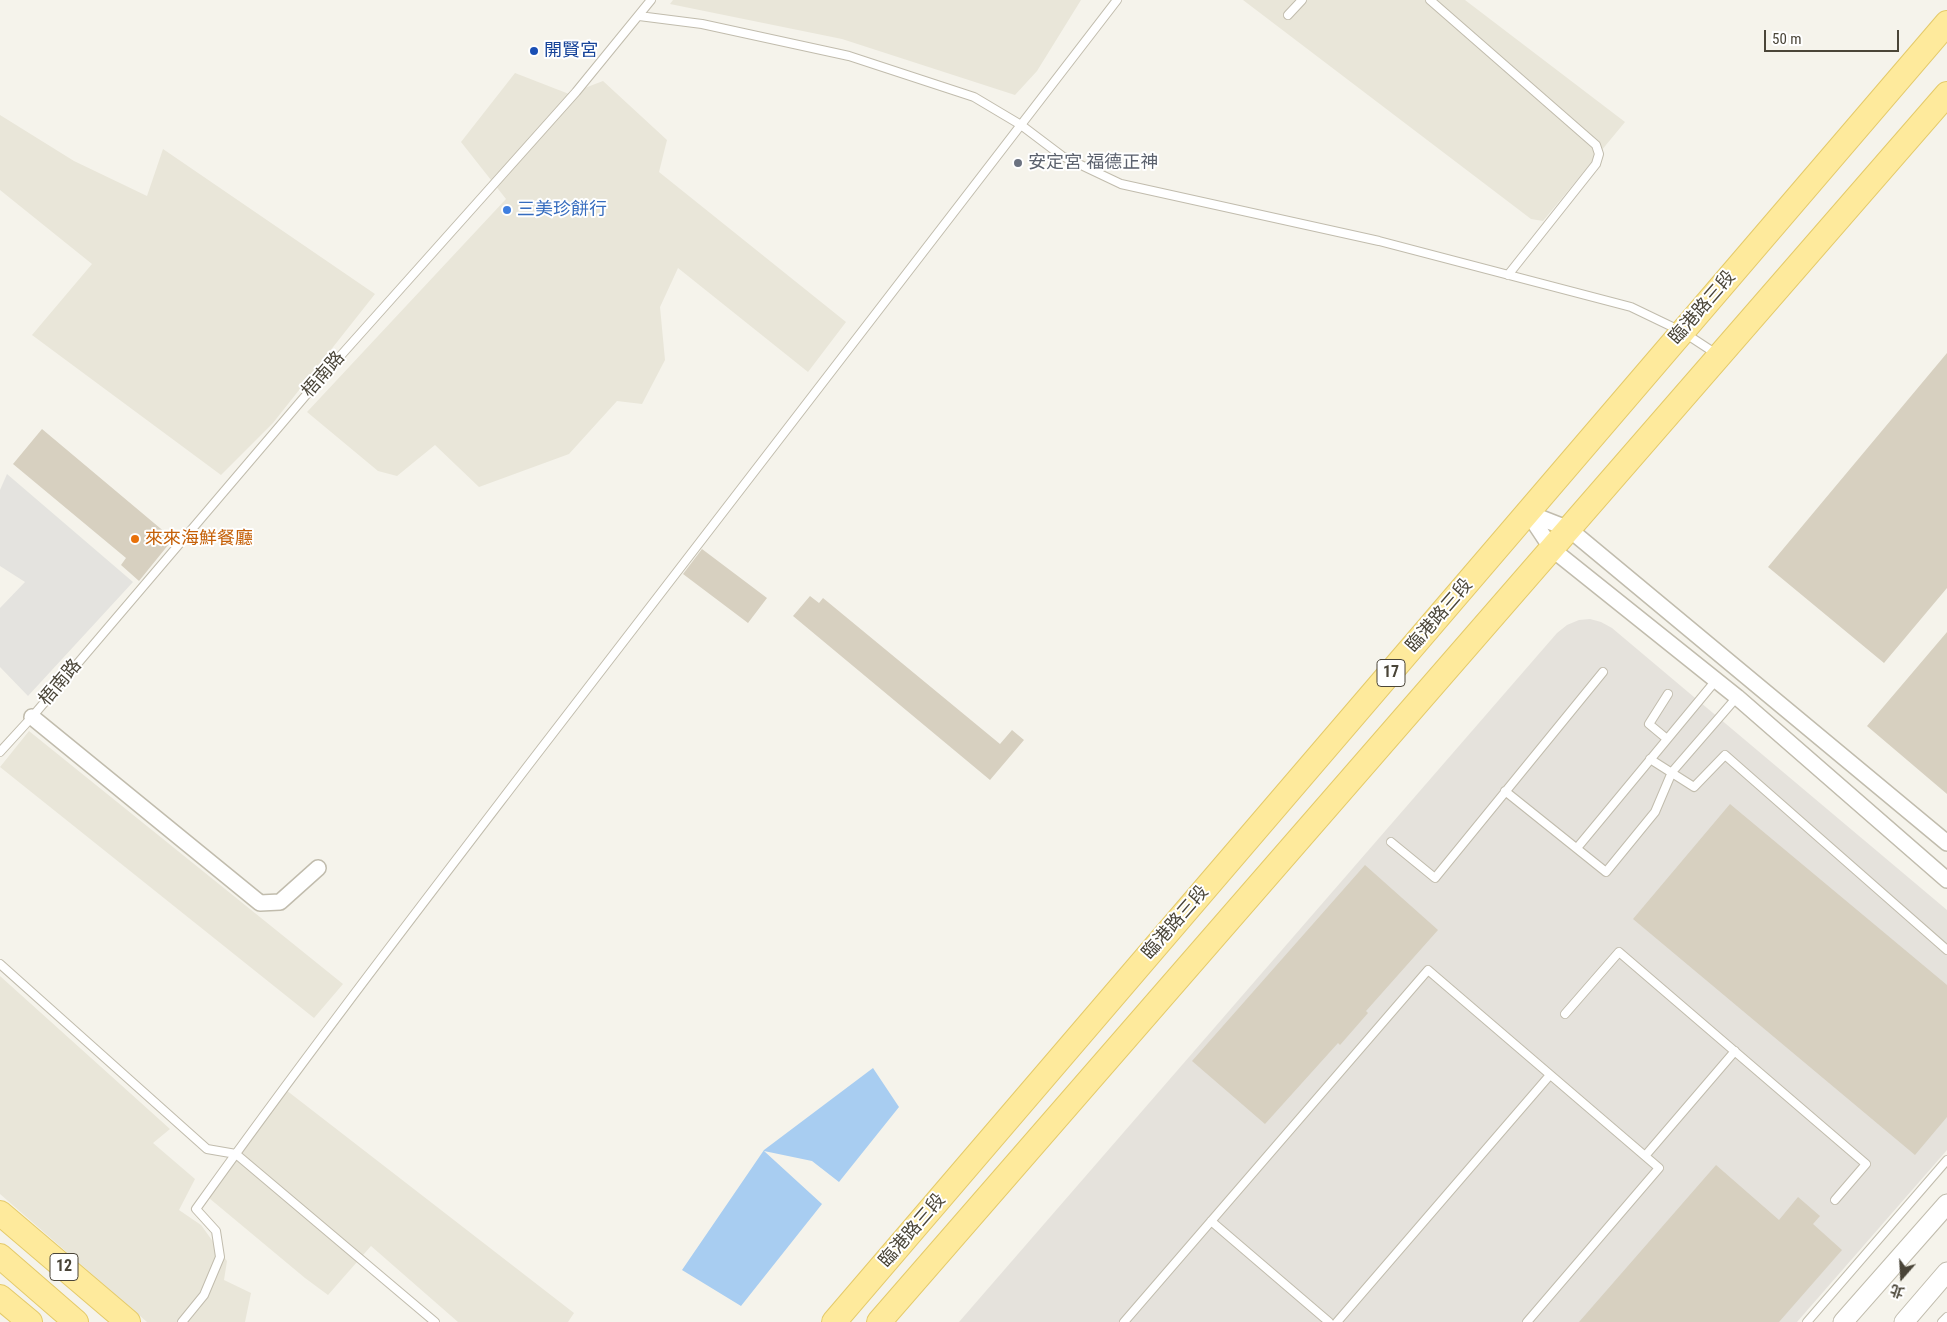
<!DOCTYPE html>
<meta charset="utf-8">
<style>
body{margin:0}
#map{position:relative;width:1947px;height:1322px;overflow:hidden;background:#f5f3eb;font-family:"Roboto Condensed","Noto Sans TC",sans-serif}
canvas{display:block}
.north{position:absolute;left:1877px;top:1252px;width:50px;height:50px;-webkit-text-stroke:4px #fff;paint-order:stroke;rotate:199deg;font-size:14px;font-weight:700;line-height:20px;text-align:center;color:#4a4538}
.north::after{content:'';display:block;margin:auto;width:18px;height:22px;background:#4a4538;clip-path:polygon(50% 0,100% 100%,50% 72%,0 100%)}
.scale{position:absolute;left:1764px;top:30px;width:135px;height:22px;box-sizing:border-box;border:2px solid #4a4538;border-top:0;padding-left:6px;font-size:15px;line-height:18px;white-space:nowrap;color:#4a4538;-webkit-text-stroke:4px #fff;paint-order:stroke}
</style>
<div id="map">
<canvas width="1947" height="1322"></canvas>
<div class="north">北</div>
<div class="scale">50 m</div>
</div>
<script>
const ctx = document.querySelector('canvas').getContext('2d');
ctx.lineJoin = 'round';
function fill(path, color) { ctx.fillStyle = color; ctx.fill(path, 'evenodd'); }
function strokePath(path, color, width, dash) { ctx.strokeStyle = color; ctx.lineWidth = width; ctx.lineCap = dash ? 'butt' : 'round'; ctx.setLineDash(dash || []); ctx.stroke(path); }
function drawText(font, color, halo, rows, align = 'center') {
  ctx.font = font + ' "Roboto Condensed","Noto Sans TC",sans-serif'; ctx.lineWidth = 4; ctx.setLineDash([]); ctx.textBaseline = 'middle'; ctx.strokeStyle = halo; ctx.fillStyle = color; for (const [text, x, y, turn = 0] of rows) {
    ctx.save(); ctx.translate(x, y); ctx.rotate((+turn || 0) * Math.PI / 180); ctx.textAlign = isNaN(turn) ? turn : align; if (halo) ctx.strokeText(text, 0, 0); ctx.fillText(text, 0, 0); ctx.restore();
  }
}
const residential = new Path2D(`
 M 673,0 L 1081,0 L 1037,71 L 1015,95 L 842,39 L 670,4 Z
 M 1243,0 L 1465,0 L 1625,122 L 1543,221 L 1531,219 Z
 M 515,73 L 569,94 L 603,81 L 667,140 L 659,172 L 846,322 L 808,372 L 678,268 L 660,307 L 665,360 L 642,404 L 617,401 L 569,454 L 479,487 L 435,445 L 397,476 L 378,471 L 307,412 L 506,199 L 461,142 Z
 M 0,115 L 74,161 L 147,196 L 163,149 L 375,294 L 273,423 L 221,475 L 32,335 L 92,264 L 0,190 Z
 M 29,731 L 343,984 L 314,1018 L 0,767 Z
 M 0,976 L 170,1129 L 153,1143 L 195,1179 L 179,1210 L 201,1225 L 227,1261 L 224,1280 L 251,1293 L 245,1322 L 147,1322 L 0,1194 Z
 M 286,1090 L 574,1313 L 568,1322 L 458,1322 L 371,1246 L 328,1295 L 305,1278 L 209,1198 Z`);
const industrial = new Path2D(`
 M 1590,619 L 1601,622 L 1612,628 L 1947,910 L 1947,1150 L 1797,1322 L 959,1322 L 1557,633 L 1567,625 L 1579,620 Z`);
const parking = new Path2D(`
 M 7,474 L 133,582 L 28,696 L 0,667 L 0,608 L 25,582 L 0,566 L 0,490 Z`);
const water = new Path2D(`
 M 873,1068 L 899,1107 L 839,1182 L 812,1161 L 764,1151 L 822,1204 L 741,1306 L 682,1270 L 764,1150 Z`);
const building = new Path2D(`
 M 1947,353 L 1947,588 L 1884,663 L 1768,567 Z
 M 42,429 L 173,539 L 139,581 L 121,565 L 126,558 L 13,464 Z
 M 702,549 L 767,598 L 748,623 L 683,574 Z
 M 810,596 L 819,603 L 823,598 L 1000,744 L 1012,730 L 1024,740 L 990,780 L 793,616 Z
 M 1947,632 L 1947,794 L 1867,726 Z
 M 1730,804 L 1947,985 L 1947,1117 L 1915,1155 L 1633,919 Z
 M 1365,865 L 1438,930 L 1366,1011 L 1368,1013 L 1340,1045 L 1338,1043 L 1265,1124 L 1192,1061 Z
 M 1716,1165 L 1779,1220 L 1798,1197 L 1820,1216 L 1813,1224 L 1842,1250 L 1779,1322 L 1579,1322 Z`);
const service = new Path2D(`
 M 1430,0 L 1596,145 L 1599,154 L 1596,164 L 1508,275
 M 1288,15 L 1302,0
 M 639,16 L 702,24 L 849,56 L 974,97 L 1021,125 L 1062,156 L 1121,184 L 1379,241 L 1631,307 L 1683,332 L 1718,355
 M 1667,739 L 1649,724 L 1668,694
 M 0,752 L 32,717 L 318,381 L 576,92 L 651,0
 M 1650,759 L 1694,787 L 1725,755 L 1947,950
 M 1505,791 L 1606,872 L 1655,812 L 1672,772 L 1737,697
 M 1391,842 L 1435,878 L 1603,672
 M 1577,848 L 1717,679
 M 0,964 L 207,1149 L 236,1154 L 435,1322
 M 1565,1014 L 1619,952 L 1866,1164 L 1835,1200
 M 1645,1156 L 1735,1051
 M 1211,1221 L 1329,1322
 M 182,1322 L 204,1295 L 220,1257 L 216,1231 L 196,1209 C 304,1058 417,911 530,763 C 725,508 922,255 1117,0
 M 1124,1322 L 1428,970 L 1659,1168 L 1527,1322
 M 1337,1322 L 1550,1075
 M 1807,1322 L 1947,1160
 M 1942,1322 L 1947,1317`);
const minor = new Path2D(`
 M 1528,513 L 1552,549 L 1737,697 L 1947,880
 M 1528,513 L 1569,529 L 1947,843
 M 32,717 L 260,903 L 280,902 L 318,868`);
const tertiary = new Path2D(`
 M 1843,1322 L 1947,1204
 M 1904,1322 L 1947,1272`);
const primary = new Path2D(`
 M 0,1213 L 128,1322
 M 0,1256 L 76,1322
 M 0,1297 L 30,1322
 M 834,1322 L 1947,23
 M 879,1322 L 1947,94`);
const markers = [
 [534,51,5,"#1a4fb4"],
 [1018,163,5,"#6b7280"],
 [507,210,5,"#3f7fe0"],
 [135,539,5,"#e8710a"]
];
const shields = [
 [1391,673,28],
 [64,1267,28]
];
const shieldNames = [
 ["17",1391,673],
 ["12",64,1267]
];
const transitNames = [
 ["開賢宮",544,51]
];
const worshipNames = [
 ["安定宮 福德正神",1028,163]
];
const shopNames = [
 ["三美珍餅行",517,210]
];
const streetNames = [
 ["臨港路三段",1703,308,-49],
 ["梧南路",324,375,-49],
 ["臨港路三段",1440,616,-49],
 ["梧南路",61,683,-50],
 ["臨港路三段",1176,923,-49],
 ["臨港路三段",913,1231,-49]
];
const foodNames = [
 ["來來海鮮餐廳",145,539]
];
fill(residential, '#e9e6d9');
fill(industrial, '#e5e2dc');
fill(parking, '#e4e3df');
fill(water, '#a8cdf1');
fill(building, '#d7d0c0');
strokePath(service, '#c1bcad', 10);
strokePath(minor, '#c1bcad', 18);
strokePath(tertiary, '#c1bcad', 21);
strokePath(primary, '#e4ca6a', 26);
strokePath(service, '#fff', 8);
strokePath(minor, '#fff', 15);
strokePath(tertiary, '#fff', 19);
strokePath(primary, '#feea9c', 24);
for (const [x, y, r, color] of markers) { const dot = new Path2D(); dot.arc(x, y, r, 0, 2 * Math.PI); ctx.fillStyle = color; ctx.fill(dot); strokePath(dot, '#fff', 2); }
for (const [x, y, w] of shields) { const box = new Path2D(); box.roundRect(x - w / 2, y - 13.5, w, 27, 4); ctx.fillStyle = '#fff'; ctx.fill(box); strokePath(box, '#4a4538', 1); }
drawText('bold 16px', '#4a4538', null, shieldNames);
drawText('18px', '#164399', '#fff', transitNames, 'left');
drawText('18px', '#5b616d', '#fff', worshipNames, 'left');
drawText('18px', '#366cbe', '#fff', shopNames, 'left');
drawText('18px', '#4a4538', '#fff', streetNames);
drawText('18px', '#c56008', '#fff', foodNames, 'left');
</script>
